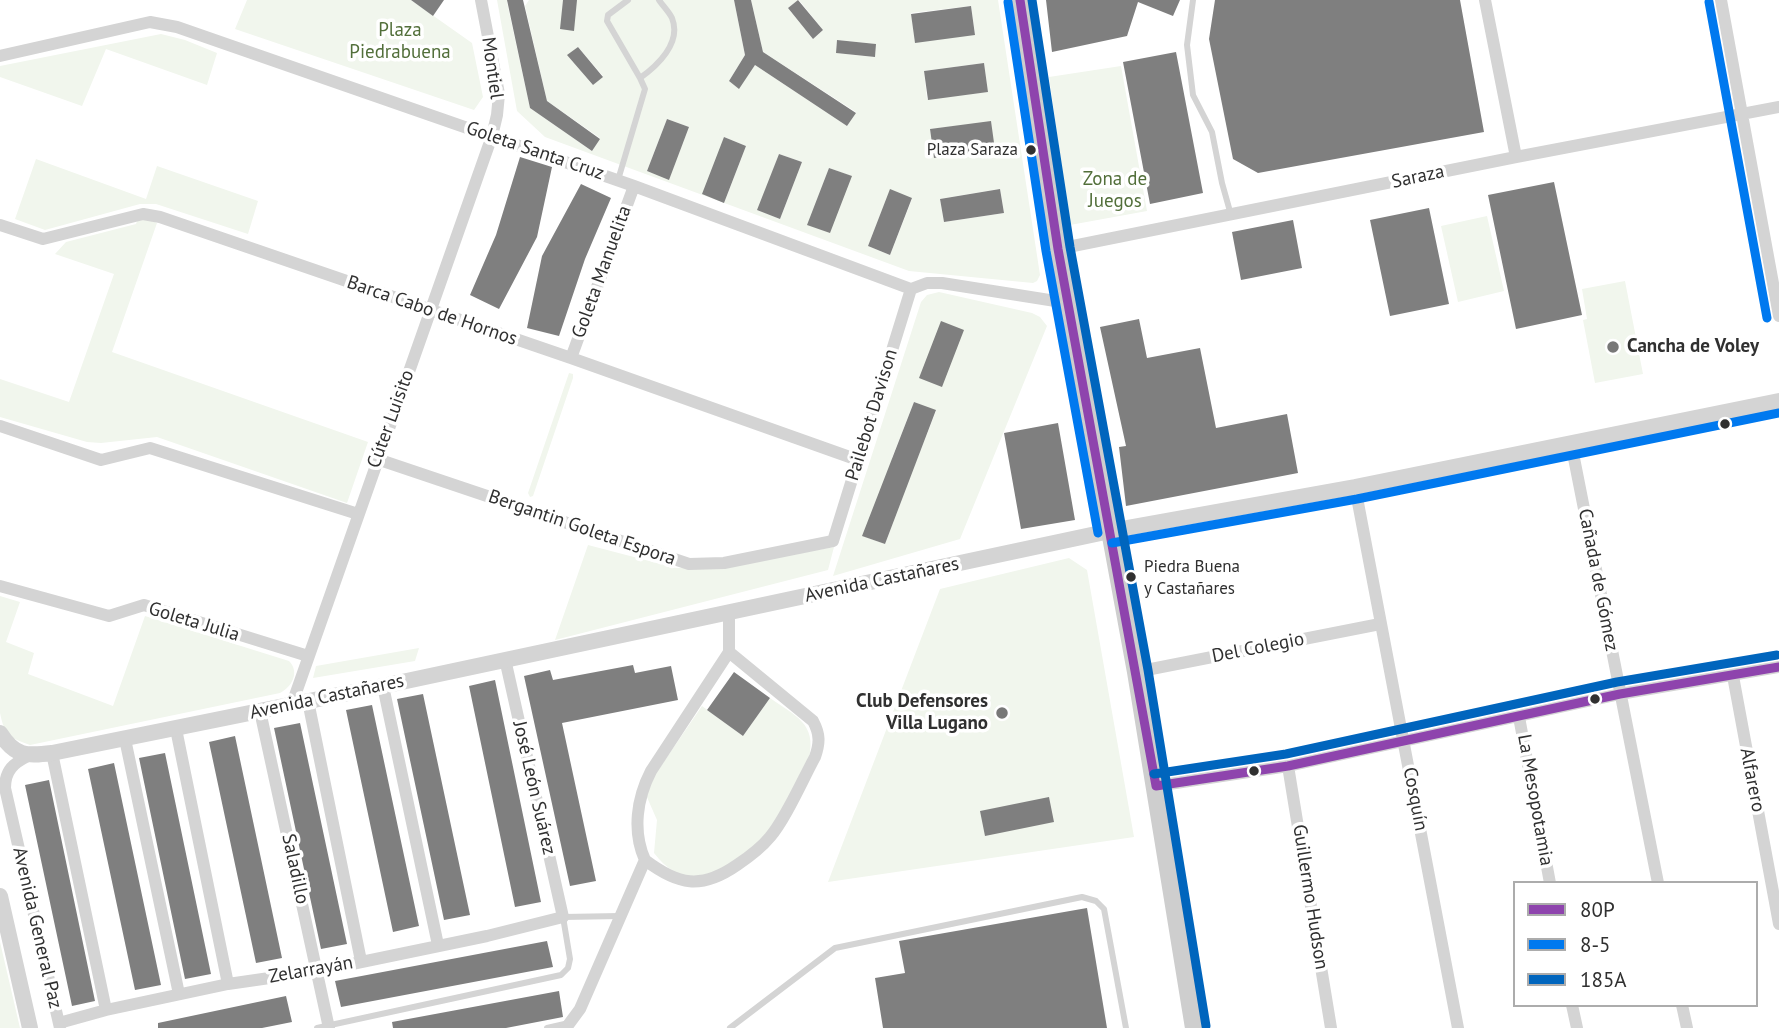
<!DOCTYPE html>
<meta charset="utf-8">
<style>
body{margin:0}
#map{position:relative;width:1779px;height:1028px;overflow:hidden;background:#fff;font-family:"PT Sans",sans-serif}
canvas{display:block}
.legend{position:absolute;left:1513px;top:881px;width:245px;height:126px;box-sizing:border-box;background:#fff;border:2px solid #acacac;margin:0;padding:9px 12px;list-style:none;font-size:21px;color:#303030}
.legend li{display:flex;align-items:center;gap:14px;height:35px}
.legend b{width:35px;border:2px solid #acacac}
</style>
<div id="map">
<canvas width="1779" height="1028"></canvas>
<ul class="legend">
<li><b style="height:9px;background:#8e44ad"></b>80P</li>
<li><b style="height:9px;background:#0079ef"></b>8-5</li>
<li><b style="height:9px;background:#0065bd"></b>185A</li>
</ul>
</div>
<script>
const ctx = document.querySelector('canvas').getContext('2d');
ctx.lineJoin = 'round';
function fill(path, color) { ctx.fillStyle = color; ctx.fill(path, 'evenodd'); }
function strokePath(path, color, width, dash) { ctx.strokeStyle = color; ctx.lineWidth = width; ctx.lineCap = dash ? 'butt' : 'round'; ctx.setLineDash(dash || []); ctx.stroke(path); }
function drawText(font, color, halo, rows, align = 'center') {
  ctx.font = font + ' "PT Sans",sans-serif'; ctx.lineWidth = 7; ctx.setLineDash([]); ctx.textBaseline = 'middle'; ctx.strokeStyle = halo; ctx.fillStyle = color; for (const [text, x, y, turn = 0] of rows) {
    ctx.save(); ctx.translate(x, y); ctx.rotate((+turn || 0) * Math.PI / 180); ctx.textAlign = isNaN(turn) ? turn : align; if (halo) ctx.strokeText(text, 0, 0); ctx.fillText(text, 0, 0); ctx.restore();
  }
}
const green = new Path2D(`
 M 247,0 L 411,0 L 472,43 L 483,97 L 474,110 L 235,29 Z
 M 497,0 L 509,0 L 507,2 L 530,108 L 592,151 L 600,138 L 547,101 L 525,6 L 529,0 L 563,0 L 561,29 L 577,0 L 734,0 L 745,55 L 729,81 L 739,88 L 755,65 L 847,126 L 856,112 L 763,52 L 751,0 L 798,0 L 788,8 L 813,39 L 823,30 L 799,0 L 998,0 L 1040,275 L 1037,281 L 1033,283 L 909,271 L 545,137 L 517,111 ZM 971,6 L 975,34 L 915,42 L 911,13 ZM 837,40 L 876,44 L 875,57 L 836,53 ZM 578,47 L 603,76 L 593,85 L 568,56 ZM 984,63 L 988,92 L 927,99 L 924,71 ZM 667,119 L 689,127 L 669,179 L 647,171 ZM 991,122 L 994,150 L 934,158 L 930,129 ZM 724,137 L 746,146 L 724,203 ZM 779,154 L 802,162 L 780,219 L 758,210 ZM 829,168 L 851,176 L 808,225 ZM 1000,189 L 1004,213 L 944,222 L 940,199 ZM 890,190 L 912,199 L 890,255 L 868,246 Z
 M 161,34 L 185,40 L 217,53 L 207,85 L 106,49 L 82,106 L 0,77 L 0,66 Z
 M 1121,66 L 1147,211 L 1070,225 L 1049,77 Z
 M 36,159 L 146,199 L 157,166 L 258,201 L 248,234 L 156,204 L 140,204 L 45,230 L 15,219 Z
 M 139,216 L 157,223 L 112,352 L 368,442 L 347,503 L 157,437 L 101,443 L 87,442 L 0,417 L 0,379 L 69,402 L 114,274 L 55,254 L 66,242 L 136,224 Z
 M 1487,216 L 1504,291 L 1458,302 L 1441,226 Z
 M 1625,281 L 1643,374 L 1595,383 L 1583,320 L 1587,319 L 1582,289 Z
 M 939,292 L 1032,313 L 1040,317 L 1047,326 L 960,539 L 833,576 L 921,302 L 927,295 ZM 914,402 L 936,411 L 914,467 L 892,458 ZM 906,488 L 885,544 L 863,536 Z
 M 569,373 L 573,374 L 573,378 L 533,496 L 530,497 L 528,493 Z
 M 588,545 L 676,568 L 723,567 L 834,547 L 828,570 L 555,640 Z
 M 1069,558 L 1087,570 L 1134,837 L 828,882 L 940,589 Z
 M 0,596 L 20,602 L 6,642 L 34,653 L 28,674 L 113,706 L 145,616 L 289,661 C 300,672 292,687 280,693 L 30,745 C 8,737 5,736 0,713 Z
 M 419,648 L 415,661 L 313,678 L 316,666 Z
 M 770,698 C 795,716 817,723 809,758 C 798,779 781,817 767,834 C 759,844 748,852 738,859 C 707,881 679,886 654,853 L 657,820 L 646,795 L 650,782 L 702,706 L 743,736 Z
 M 0,942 L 20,1028 L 0,1028 Z`);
const building = new Path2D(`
 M 411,0 L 444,0 L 433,16 Z
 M 507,0 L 523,0 L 547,101 L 600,139 L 592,151 L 530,108 Z
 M 563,0 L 577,0 L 574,31 L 560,29 Z
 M 734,0 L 751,0 L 763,52 L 856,113 L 847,126 L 755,65 L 739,89 L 729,81 L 745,55 Z
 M 798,0 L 823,30 L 813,39 L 788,8 Z
 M 1046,0 L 1180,0 L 1173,16 L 1138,2 L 1127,36 L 1052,52 Z
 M 1215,0 L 1460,0 L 1484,132 L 1258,173 L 1233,159 L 1209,39 Z
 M 971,6 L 975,35 L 915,43 L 911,14 Z
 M 837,40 L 876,44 L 875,57 L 836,53 Z
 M 578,47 L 603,77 L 593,85 L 567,55 Z
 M 1176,52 L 1203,193 L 1150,204 L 1123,62 Z
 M 984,63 L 988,92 L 928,100 L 924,71 Z
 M 667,119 L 689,127 L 669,180 L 647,171 Z
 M 991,121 L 995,150 L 934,158 L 930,129 Z
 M 724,137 L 746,146 L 724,203 L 702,194 Z
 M 779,154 L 802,162 L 780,219 L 757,210 Z
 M 520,157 L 552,167 L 537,237 L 499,309 L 470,295 L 496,235 Z
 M 829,168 L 852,176 L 830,233 L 807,225 Z
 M 1554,182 L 1582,315 L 1516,329 L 1488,195 Z
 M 581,184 L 611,198 L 585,259 L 559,336 L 527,328 L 542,256 Z
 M 890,189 L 912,198 L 890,255 L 868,246 Z
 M 1000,189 L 1004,213 L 944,222 L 940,199 Z
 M 1429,208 L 1449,304 L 1390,316 L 1370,220 Z
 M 1293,220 L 1302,268 L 1241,280 L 1232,232 Z
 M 1139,319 L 1147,358 L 1200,348 L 1216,428 L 1287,414 L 1298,473 L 1126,506 L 1119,447 L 1126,446 L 1100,327 Z
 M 941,321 L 964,330 L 942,387 L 919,378 Z
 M 914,402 L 936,410 L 885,544 L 862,536 Z
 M 1058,423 L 1075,520 L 1021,529 L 1004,433 Z
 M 633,665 L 635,673 L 671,666 L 678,700 L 562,723 L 596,881 L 570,886 L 524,676 L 550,670 L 553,680 Z
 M 734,672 L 770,698 L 743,736 L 707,710 Z
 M 495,680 L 541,902 L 515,907 L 469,686 Z
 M 423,694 L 470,915 L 444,920 L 397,699 Z
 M 372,705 L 419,926 L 393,932 L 346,710 Z
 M 300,723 L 347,944 L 321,949 L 274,728 Z
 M 235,736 L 282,958 L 256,963 L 209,742 Z
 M 165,753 L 211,974 L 185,979 L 139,758 Z
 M 114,763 L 161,985 L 135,990 L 88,769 Z
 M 49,780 L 95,1001 L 72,1006 L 25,785 Z
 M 1049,797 L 1054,822 L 985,836 L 980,811 Z
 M 1087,908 L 1107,1028 L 883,1028 L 875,978 L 905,973 L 899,941 Z
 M 547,941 L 553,967 L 341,1007 L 335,981 Z
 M 559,991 L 563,1017 L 506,1028 L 393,1028 L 392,1022 Z
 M 286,996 L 292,1022 L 262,1028 L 158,1028 L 158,1023 Z`);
const service = new Path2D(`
 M 628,0 L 608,15 L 607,21 L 640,78 C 657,66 682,43 672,18 C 669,12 663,6 659,0
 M 1193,0 L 1187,45 L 1193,95 L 1212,132 L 1222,183 L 1231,215
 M 618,180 L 645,89 L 640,78
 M 317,1028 L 561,975 L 568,968 L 570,959 L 563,917 L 620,916
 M 547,1028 L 569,1023
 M 730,1028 L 835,948 L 1082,897 L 1096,901 L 1104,909 L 1126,1028`);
const minor = new Path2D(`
 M 1485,0 L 1516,157
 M 1721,0 L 1779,316
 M 0,56 L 150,22 L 177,27 L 634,186 L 911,289 L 927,283 L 942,283 L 1068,303
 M 0,225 L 43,239 L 143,214 L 160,217 L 571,358 L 858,460
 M 1058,249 L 1516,157 L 1779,107
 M 571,358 L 634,186
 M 0,426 L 101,460 L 150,448 L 358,514
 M 1571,443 L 1658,883
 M 377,459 L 689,564 L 724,563 L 833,541 L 911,289
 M 1355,487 L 1458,1028
 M 0,586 L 109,616 L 144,605 L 308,656
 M 1136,672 L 1380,624
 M 1733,676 L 1779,924
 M 383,686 L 438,945
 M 308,701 L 361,961
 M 292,704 L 492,136 L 497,115 L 499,94 L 481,0
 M 260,711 L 329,1028
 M 1519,717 L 1550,883
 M 176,729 L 228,984
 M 125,739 L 179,994
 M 52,753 L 106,1010
 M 28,756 C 14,763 5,770 5,788 L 60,1028
 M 1288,766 L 1331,1028
 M 1156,786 L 1288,766 L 1620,694 L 1779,667
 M 645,860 C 678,885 701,890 737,865 C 749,857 761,848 770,837 C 785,820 803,779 815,757 C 820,743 820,734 813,721 L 729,652
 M 1572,1005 L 1577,1028
 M 1682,1005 L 1687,1028
 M 59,1023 L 106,1010 L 228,984 L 318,971 L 487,936 L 563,917 L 505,659
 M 566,1028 L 580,1009 L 645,860 C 632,831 637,798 651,771 L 729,652 L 729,612`);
const tertiary = new Path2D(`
 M 0,733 C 15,757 27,756 52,753 L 383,686 L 1110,531 L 1355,487 L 1779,401
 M 0,896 L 30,1028`);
const secondary = new Path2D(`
 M 1020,0 L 1058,249 L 1136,672 L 1194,1028`);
const bus1 = new Path2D(`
 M 1020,0 L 1058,249 L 1156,786
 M 1156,786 L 1288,766 L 1620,694 L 1779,667`);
const bus2 = new Path2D(`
 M 1008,2 L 1046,251 L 1098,533
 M 1709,2 L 1767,318
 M 1112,543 L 1357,499 L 1779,413`);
const bus3 = new Path2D(`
 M 1032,0 L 1070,247 L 1148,670 L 1206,1026
 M 1154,774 L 1286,754 L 1617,682 L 1777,655`);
const markers = [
 [1031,150,6,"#303030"],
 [1613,347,7,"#787878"],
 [1725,424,6,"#303030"],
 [1131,577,6,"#303030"],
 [1595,699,6,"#303030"],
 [1002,713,7,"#787878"],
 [1254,771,6,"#303030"]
];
const busNames = [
 ["Plaza Saraza",1018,150],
 ["Piedra Buena",1144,567,"left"],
 ["y Castañares",1144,589,"left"]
];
const parkNames = [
 ["Plaza",400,31],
 ["Piedrabuena",400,53],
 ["Zona de",1115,180],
 ["Juegos",1115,202]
];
const streetNames = [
 ["Montiel",492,68,82],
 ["Goleta Santa Cruz",535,151,19],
 ["Saraza",1418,177,-12],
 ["Goleta Manuelita",602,272,-70],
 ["Barca Cabo de Hornos",432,311,19],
 ["Pailebot Davison",872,415,-73],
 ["Cúter Luisito",391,419,-70],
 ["Bergantin Goleta Espora",582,528,19],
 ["Avenida Castañares",882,580,-12],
 ["Cañada de Gómez",1598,580,79],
 ["Goleta Julia",194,622,17],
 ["Del Colegio",1258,648,-11],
 ["Avenida Castañares",327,697,-12],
 ["Alfarero",1752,780,79],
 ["José León Suárez",534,788,77],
 ["Cosquín",1415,799,79],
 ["La Mesopotamia",1535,800,80],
 ["Saladillo",295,869,78],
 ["Guillermo Hudson",1310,897,81],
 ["Avenida General Paz",37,928,77],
 ["Zelarrayán",311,970,-10]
];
const poiNames = [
 ["Cancha de Voley",1627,347],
 ["Club Defensores",988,702,"right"],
 ["Villa Lugano",988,724,"right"]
];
fill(green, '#f1f6ed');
fill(building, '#7f7f7f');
strokePath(service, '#d4d4d4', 6);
strokePath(minor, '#d4d4d4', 12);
strokePath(tertiary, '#d4d4d4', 16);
strokePath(secondary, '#cecece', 18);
strokePath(bus1, '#8e44ad', 9);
strokePath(bus2, '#0079ef', 9);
strokePath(bus3, '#0065bd', 9);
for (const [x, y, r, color] of markers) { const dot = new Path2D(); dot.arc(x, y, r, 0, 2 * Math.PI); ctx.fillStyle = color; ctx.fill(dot); strokePath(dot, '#fff', 2.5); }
drawText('17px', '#303030', '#fff', busNames, 'right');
drawText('19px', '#526f3a', '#fff', parkNames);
drawText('19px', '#303030', '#fff', streetNames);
drawText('bold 19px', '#303030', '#fff', poiNames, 'left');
</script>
